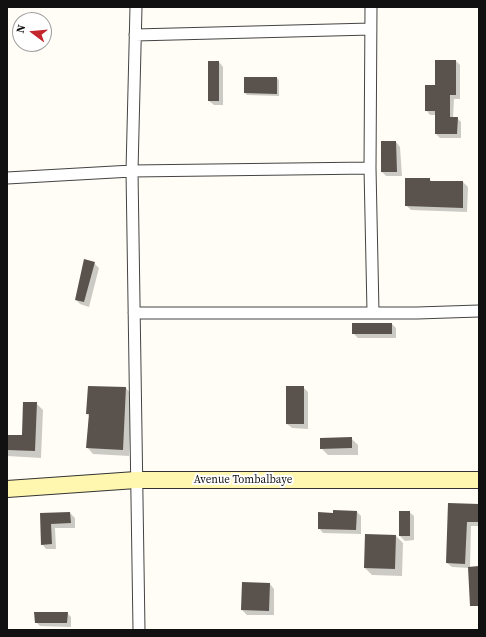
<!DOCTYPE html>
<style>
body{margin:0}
#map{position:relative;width:486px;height:637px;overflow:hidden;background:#fffdf5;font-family:"Source Serif 4",serif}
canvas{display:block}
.frame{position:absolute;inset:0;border:8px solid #111;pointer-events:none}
.north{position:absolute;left:12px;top:12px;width:40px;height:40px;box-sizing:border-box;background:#fff;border:1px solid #a0a0a0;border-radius:50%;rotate:286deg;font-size:11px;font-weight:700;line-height:16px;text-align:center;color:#111}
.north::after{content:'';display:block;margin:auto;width:14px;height:18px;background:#c4262e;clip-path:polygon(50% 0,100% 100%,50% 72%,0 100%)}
</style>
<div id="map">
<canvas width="486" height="637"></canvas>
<div class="frame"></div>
<div class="north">N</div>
</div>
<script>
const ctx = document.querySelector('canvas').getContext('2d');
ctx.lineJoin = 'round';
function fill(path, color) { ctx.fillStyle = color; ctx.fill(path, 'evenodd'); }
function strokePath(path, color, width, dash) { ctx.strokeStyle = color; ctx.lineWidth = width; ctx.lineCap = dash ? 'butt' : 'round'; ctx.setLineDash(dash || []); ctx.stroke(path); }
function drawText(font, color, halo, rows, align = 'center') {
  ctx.font = font + ' "Source Serif 4",serif'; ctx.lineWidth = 4; ctx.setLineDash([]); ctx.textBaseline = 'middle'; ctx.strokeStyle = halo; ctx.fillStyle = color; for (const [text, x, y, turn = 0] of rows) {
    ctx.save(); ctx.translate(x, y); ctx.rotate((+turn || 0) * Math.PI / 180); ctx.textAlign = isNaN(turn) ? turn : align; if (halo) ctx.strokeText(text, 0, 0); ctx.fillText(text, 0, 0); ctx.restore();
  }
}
const shadow = new Path2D(`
 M 456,61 L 460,65 L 460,99 L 454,99 L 453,118 L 457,118 L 461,122 L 461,138 L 440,138 L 436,134 L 436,115 L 430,115 L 426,110 L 436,86 Z
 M 219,62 L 223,67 L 223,105 L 214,105 L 209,101 Z
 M 277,78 L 279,80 L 279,96 L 247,95 L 245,93 Z
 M 396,142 L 400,147 L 402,176 L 386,176 L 382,172 Z
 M 429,179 L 433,182 L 463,182 L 468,187 L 467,212 L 411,210 L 406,205 Z
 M 94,263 L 99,268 L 89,307 L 80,304 L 76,300 Z
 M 392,324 L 396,328 L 396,338 L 358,338 L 353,333 Z
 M 303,387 L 308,392 L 308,429 L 292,428 L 287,424 Z
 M 126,388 L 132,395 L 129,456 L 93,454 L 87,447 L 89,416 L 87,414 Z
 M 36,403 L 43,410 L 41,458 L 7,456 L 7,436 L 23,436 Z
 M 351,438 L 358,445 L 358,455 L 328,455 L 321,448 Z
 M 449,504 L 479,505 L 479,526 L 471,526 L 470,568 L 479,567 L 479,595 L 469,568 L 452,567 L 447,563 Z
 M 357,512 L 361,516 L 361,534 L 323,533 L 319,528 L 334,514 Z
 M 409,512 L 414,516 L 414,540 L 405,541 L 400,536 Z
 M 70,513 L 75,518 L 75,528 L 55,528 L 56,549 L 46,549 L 42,544 L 41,514 Z
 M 396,536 L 403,543 L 402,576 L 372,575 L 365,568 Z
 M 270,584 L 274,589 L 274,615 L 247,615 L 242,610 Z
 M 67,613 L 71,617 L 71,627 L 40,626 L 36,622 Z`);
const building = new Path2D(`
 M 435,60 L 456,60 L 456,95 L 450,95 L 450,117 L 458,117 L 457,134 L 435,134 L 435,111 L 425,111 L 425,85 L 435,85 Z
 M 208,61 L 219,61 L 219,101 L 208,101 Z
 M 244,77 L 277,77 L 277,94 L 244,93 Z
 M 381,141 L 396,141 L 397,172 L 381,172 Z
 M 405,178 L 430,178 L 430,181 L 463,181 L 463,208 L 405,206 Z
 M 84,259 L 95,262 L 84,302 L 75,300 Z
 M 352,323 L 392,323 L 392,334 L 352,334 Z
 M 88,386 L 126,387 L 123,450 L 86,448 L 89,414 L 86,414 Z
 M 286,386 L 304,386 L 304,424 L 286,424 Z
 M 23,402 L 37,402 L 35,451 L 7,450 L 7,435 L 22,435 Z
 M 352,437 L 352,448 L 320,449 L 320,438 Z
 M 448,503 L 479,504 L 479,522 L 467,522 L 465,564 L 446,563 Z
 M 333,510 L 357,511 L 356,530 L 318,529 L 318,512 L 333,513 Z
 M 399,511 L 410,511 L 410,536 L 399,536 Z
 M 70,512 L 71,523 L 51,524 L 52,544 L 41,545 L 40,513 Z
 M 365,534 L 396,535 L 395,569 L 364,568 Z
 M 479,566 L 479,606 L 470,606 L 468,567 Z
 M 242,582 L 270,583 L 269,611 L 241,610 Z
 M 34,612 L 68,612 L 67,623 L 35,623 Z`);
const minor = new Path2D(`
 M 136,7 L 132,171 L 139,630
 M 371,7 L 370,168 L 373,312
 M 135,35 L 371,29
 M 7,178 L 132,171 L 370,168
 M 134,313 L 417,313 L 479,311`);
const secondary = new Path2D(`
 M 7,489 L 136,480 L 479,480`);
const streetNames = [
 ["Avenue Tombalbaye",243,480]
];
fill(shadow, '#0003');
fill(building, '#5a524d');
strokePath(minor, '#444', 13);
strokePath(secondary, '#333', 18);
strokePath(minor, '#fff', 11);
strokePath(secondary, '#fff6b0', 16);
drawText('11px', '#111', '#fff', streetNames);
</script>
